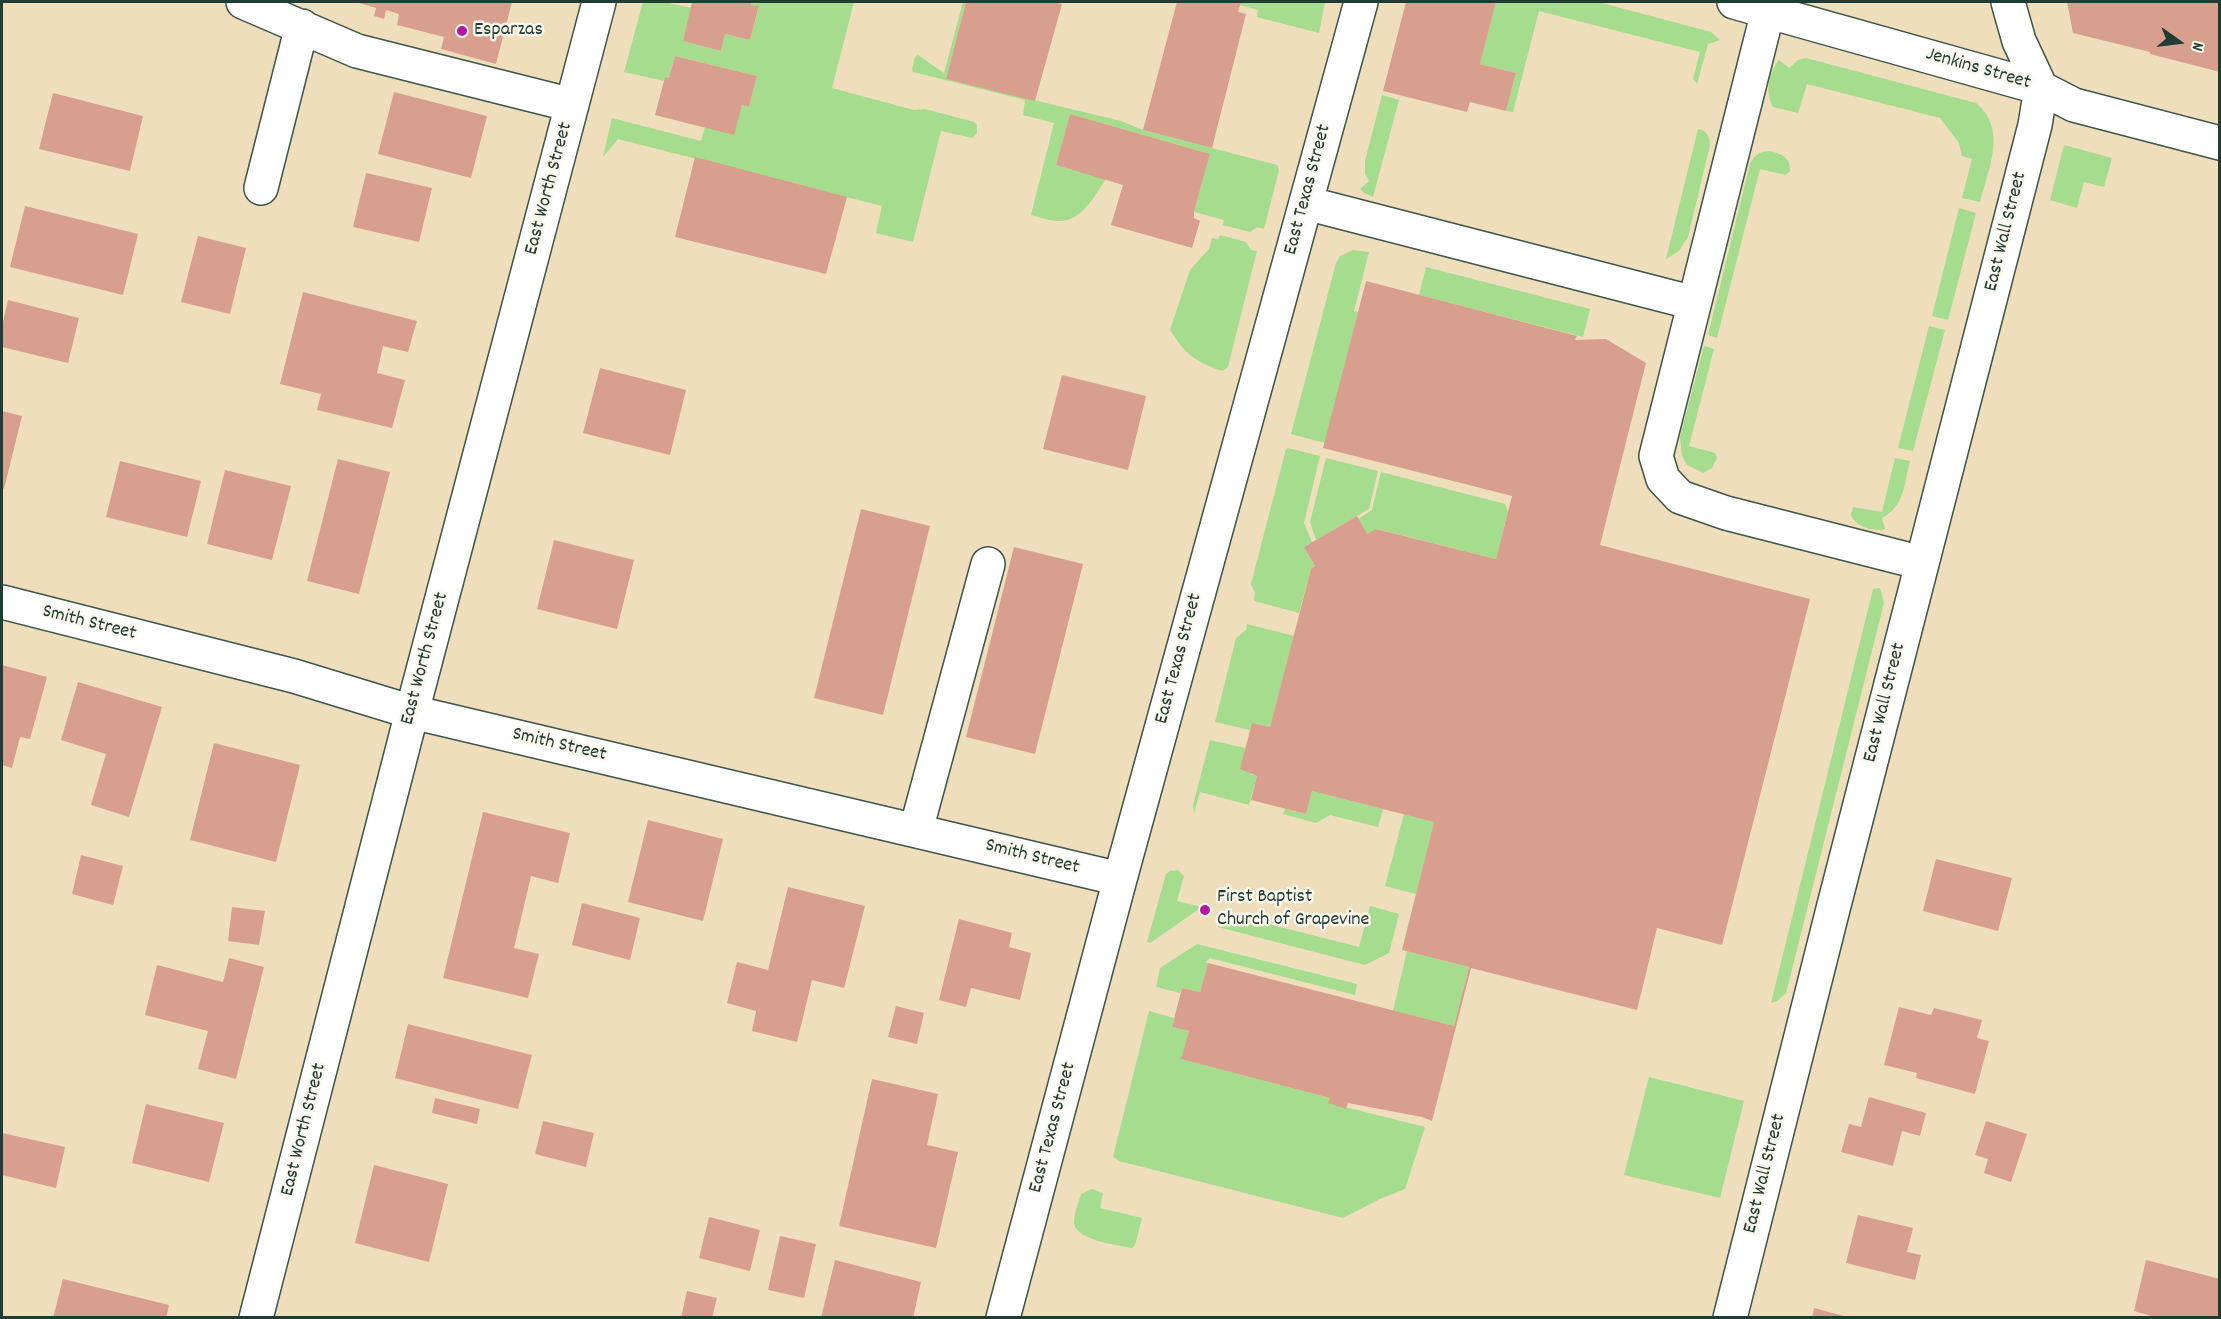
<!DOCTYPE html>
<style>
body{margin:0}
#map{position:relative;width:2221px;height:1319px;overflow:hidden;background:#eedebc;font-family:Dekko,sans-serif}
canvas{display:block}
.frame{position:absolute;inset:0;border:3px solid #1f3d34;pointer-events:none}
.north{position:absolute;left:2149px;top:12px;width:60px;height:60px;-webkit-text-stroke:4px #fbf7ec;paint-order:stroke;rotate:104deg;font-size:16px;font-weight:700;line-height:24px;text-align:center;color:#1f3d34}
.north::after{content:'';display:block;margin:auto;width:21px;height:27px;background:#1f3d34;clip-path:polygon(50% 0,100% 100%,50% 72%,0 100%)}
</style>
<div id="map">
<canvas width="2221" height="1319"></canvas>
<div class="frame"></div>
<div class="north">N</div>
</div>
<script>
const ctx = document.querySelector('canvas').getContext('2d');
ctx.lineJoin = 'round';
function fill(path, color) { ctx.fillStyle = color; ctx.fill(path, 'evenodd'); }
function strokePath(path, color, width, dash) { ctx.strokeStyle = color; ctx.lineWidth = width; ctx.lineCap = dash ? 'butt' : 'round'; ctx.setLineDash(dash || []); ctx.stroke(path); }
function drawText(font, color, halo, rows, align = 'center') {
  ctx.font = font + ' Dekko,sans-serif'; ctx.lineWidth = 5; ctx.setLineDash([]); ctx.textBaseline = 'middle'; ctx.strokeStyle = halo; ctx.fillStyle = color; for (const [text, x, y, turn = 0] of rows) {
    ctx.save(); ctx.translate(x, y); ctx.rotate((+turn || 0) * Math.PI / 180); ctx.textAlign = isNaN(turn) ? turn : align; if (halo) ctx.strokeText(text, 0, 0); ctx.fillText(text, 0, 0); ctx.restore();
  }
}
const green = new Path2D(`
 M 643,2 L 665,2 L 691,8 L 683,41 L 721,51 L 725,34 L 750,40 L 759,7 L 751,5 L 752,2 L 854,2 L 832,88 L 914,110 L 925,109 L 974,122 L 977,125 L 977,133 L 972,138 L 941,131 L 913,242 L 876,233 L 882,206 L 618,139 L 603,157 L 612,118 L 701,141 L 705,127 L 742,105 L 749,107 L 757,76 L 675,56 L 669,78 L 665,77 L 664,81 L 624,72 Z
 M 963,2 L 966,2 L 946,79 L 1121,121 L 1143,130 L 1277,165 L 1279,170 L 1264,229 L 1257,227 L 1250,232 L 1223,225 L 1224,220 L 1194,212 L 1210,154 L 1070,114 L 1056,165 L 1106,179 C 1094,196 1082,222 1058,221 C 1049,221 1039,217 1031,215 L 1054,123 L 1023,115 L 1025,100 L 913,72 L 912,69 L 915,57 L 918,55 L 944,73 Z
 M 1241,2 L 1325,2 L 1319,33 L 1257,17 L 1258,10 L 1240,5 Z
 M 1496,2 L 1598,2 L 1711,32 L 1720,40 L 1708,44 L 1697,84 L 1693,79 L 1700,52 L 1539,11 L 1513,112 L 1506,111 L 1516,73 L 1480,64 Z
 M 1806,58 L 1976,103 C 2008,129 1988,170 1980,202 L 1962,198 L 1972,159 L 1962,156 L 1959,143 L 1940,118 L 1807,84 L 1798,113 L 1773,107 C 1765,93 1768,73 1779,60 L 1789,68 L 1798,60 Z
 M 1382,95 L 1399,100 L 1373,197 L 1364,193 L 1360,189 L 1369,181 L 1365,174 L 1365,161 Z
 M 1698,129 C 1706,129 1710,138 1710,145 L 1688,237 L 1679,251 L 1666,259 Z
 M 2064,145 L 2112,158 L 2104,187 L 2084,182 L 2077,208 L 2050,200 Z
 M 1770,151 C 1782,154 1790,157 1790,171 L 1785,175 L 1760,169 L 1719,330 L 1717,338 L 1708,335 L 1750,164 C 1754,155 1760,151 1770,151 Z
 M 1959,208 L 1976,213 L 1948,320 L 1932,316 Z
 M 1220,235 L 1246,242 L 1251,250 L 1257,251 L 1228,367 L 1223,371 C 1196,363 1185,354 1170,330 L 1190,270 L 1209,249 L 1212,238 L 1218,239 Z
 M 1353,250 L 1369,252 L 1354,311 L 1358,312 L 1325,443 L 1291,434 L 1336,263 L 1340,256 Z
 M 1426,267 L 1590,309 L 1583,337 L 1419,295 Z
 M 1929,326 L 1945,330 L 1913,451 L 1898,448 Z
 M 1704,346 L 1714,349 L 1689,446 L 1715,453 L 1717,458 L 1712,468 L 1703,473 L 1687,465 L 1682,456 L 1680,437 Z
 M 1288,448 L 1320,456 L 1304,523 L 1312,542 L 1304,547 L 1315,566 L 1311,569 L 1299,613 L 1254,601 L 1255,593 L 1251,584 L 1286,449 Z
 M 1326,458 L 1378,471 L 1369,509 L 1316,540 L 1310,522 Z
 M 1895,458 L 1910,461 C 1904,484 1905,506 1882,518 L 1885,529 C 1874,532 1855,527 1851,515 L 1853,507 L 1882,512 Z
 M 1381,472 L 1505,504 L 1508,511 L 1496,559 L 1377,529 L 1367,534 L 1358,519 L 1372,510 Z
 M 1880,588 L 1884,603 L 1786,993 L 1777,1001 L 1771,1003 L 1873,589 Z
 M 1247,624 L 1294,636 L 1270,727 L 1252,723 L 1250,730 L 1215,722 L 1236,638 L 1246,630 Z
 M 1210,740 L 1245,748 L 1250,774 L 1257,776 L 1249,805 L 1200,792 L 1194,814 L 1193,805 Z
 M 1312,791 L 1383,809 L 1378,827 L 1330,815 L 1316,823 L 1283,814 L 1285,809 L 1306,814 Z
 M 1404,814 L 1434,822 L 1416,894 L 1385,886 Z
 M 1178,870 L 1184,876 L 1177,901 L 1202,907 L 1150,943 L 1147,942 L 1166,874 L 1170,871 Z
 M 1370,906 L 1399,914 L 1389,953 L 1365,965 L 1218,927 L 1221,912 L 1359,947 Z
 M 1197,944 L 1357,984 L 1355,995 L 1210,958 L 1206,962 L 1208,963 L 1200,992 L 1182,988 L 1180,993 L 1156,987 L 1160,968 Z
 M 1407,951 L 1469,967 L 1454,1026 L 1393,1011 Z
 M 1149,1011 L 1174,1018 L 1172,1027 L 1189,1031 L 1182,1059 L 1330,1098 L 1329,1103 L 1425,1127 L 1405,1189 L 1380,1199 L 1343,1218 L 1119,1161 L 1113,1157 Z
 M 1649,1077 L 1744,1101 L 1720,1198 L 1624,1175 Z
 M 1092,1189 L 1103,1193 L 1100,1208 L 1142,1218 L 1135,1245 L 1132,1248 C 1117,1245 1074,1240 1074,1222 C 1074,1213 1079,1202 1081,1194 Z`);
const building = new Path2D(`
 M 356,2 L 512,2 L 496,64 L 441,49 L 444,37 L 397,25 L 399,14 L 386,10 L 384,19 L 374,16 L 376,8 Z
 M 692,2 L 752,2 L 751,5 L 759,6 L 750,40 L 725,34 L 721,51 L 683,41 Z
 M 966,2 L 1053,2 L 1062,4 L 1035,101 L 946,79 Z
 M 1177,2 L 1241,2 L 1238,12 L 1246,14 L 1212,148 L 1143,130 Z
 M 1406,2 L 1496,2 L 1480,64 L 1516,73 L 1506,111 L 1470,102 L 1467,112 L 1383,91 Z
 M 2067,2 L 2220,2 L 2220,72 L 2150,54 L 2150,52 L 2073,33 Z
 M 675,56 L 757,76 L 749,107 L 742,105 L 734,135 L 655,115 L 665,77 L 669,78 Z
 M 394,92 L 487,116 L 471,178 L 378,154 Z
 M 53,93 L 143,116 L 130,171 L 39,149 Z
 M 1070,114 L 1210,154 L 1194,212 L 1194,218 L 1200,221 L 1192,248 L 1111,225 L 1123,185 L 1056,165 Z
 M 695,157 L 847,197 L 826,274 L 675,237 Z
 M 366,173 L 432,188 L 419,242 L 353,227 Z
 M 25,206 L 138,234 L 123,295 L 10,267 Z
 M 198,236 L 246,248 L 230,314 L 181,302 Z
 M 1366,281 L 1577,336 L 1575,340 L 1606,339 L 1646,363 L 1600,545 L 1810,599 L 1722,945 L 1657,928 L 1637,1010 L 1471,968 L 1432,1121 L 1422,1117 L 1348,1103 L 1346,1109 L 1328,1103 L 1330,1098 L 1181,1059 L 1189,1031 L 1172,1027 L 1182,988 L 1200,992 L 1208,963 L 1454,1026 L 1469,967 L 1402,950 L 1434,822 L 1312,791 L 1306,814 L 1251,800 L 1257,776 L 1240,769 L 1252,723 L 1270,727 L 1311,569 L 1315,566 L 1304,547 L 1357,516 L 1367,534 L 1376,529 L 1496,559 L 1512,496 L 1323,448 Z
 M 303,292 L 417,321 L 408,352 L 383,346 L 377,373 L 405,380 L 392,428 L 317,410 L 321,394 L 280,384 Z
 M 8,300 L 79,318 L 68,363 L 2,347 L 2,326 Z
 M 600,368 L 686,390 L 670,455 L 583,433 Z
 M 1062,375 L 1146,396 L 1128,470 L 1043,449 Z
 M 2,411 L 22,416 L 4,489 L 2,488 Z
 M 338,459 L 390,472 L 359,594 L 307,581 Z
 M 120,461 L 201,481 L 187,537 L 106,517 Z
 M 225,470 L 291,486 L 272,560 L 207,544 Z
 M 861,509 L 930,526 L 883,715 L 814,698 Z
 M 554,540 L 634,560 L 617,629 L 537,609 Z
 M 1014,547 L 1083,564 L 1035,754 L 966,737 Z
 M 2,665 L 47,677 L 30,739 L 20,737 L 12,768 L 2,765 Z
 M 78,682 L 162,707 L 129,817 L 91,805 L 106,754 L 61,740 Z
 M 214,743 L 300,765 L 276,862 L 190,840 Z
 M 483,812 L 570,833 L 558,883 L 531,876 L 514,948 L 539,954 L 528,998 L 443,978 Z
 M 648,820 L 723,839 L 703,921 L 628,902 Z
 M 81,855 L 123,866 L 113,905 L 72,894 Z
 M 1936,859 L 2012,878 L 1998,931 L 1923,911 Z
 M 788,887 L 865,906 L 844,988 L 812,980 L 797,1042 L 752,1031 L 756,1011 L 727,1003 L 737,962 L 768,970 Z
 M 582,903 L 640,918 L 630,960 L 572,945 Z
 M 232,907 L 265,911 L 259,945 L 228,941 Z
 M 959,919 L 1012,933 L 1009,947 L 1031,953 L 1020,1000 L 971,988 L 966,1007 L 939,1000 Z
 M 229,958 L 264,967 L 236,1079 L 198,1069 L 208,1031 L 145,1015 L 157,965 L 223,982 Z
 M 896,1006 L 924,1013 L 917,1044 L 888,1037 Z
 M 1899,1007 L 1931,1015 L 1934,1008 L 1982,1020 L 1977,1038 L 1989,1041 L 1975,1094 L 1916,1078 L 1917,1073 L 1884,1065 Z
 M 408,1024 L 532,1055 L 518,1109 L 395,1078 Z
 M 872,1079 L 938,1094 L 927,1145 L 958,1152 L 936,1248 L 839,1226 Z
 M 1869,1097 L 1926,1113 L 1920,1136 L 1902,1131 L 1893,1166 L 1841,1152 L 1849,1124 L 1861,1127 Z
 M 435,1098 L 480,1109 L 477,1124 L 432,1113 Z
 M 146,1104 L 224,1123 L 209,1182 L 132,1163 Z
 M 543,1121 L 594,1133 L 586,1167 L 535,1154 Z
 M 1986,1121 L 2027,1134 L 2011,1182 L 1984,1173 L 1988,1159 L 1975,1155 Z
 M 2,1133 L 65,1147 L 56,1188 L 2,1175 Z
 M 374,1165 L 448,1184 L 429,1262 L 355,1243 Z
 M 1858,1215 L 1913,1228 L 1907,1252 L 1921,1255 L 1915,1280 L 1846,1263 Z
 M 709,1217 L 760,1230 L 750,1271 L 699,1258 Z
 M 780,1236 L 816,1244 L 804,1298 L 768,1290 Z
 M 835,1260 L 921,1282 L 913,1318 L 821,1318 Z
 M 2146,1260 L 2220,1279 L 2220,1318 L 2159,1318 L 2134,1311 Z
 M 63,1279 L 169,1305 L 166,1318 L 53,1318 Z
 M 687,1291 L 717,1298 L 712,1318 L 681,1318 Z
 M 1814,1308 L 1847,1317 L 1847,1318 L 1812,1318 Z`);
const minor = new Path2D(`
 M 243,2 L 357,51 L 572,105
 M 1734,2 L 2041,88 L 2074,105 L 2220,143
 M 2008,2 L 2019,41 L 2041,88
 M 1768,11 L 1656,456 L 1663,479 L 1680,497 L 1726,513 L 1922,563
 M 261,188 L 302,26
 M 1306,203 L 1694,303
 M 2,602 L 294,676 L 412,712 L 1120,879
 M 916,830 L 988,564
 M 256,1318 L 412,712 L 599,2
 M 1003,1318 L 1120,879 L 1361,2
 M 1730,1318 L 1832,913 L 2035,125 L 2041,88`);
const markers = [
 [462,31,6,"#b5179e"],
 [1205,910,6,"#b5179e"]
];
const poiNames = [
 ["Esparzas",474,31],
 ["First Baptist",1217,898],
 ["Church of Grapevine",1217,921]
];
const streetNames = [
 ["Jenkins Street",1978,70,16],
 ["East Worth Street",550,189,-75],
 ["East Texas Street",1309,190,-75],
 ["East Wall Street",2007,232,-76],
 ["Smith Street",89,624,14],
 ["East Worth Street",426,659,-75],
 ["East Texas Street",1180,659,-75],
 ["East Wall Street",1886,703,-76],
 ["Smith Street",559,746,13],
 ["Smith Street",1032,858,14],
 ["East Texas Street",1054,1128,-75],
 ["East Worth Street",305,1130,-76],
 ["East Wall Street",1766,1174,-76]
];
fill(green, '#a5dc8d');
fill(building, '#d99f8e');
strokePath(minor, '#3e5548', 36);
strokePath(minor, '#fff', 33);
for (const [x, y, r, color] of markers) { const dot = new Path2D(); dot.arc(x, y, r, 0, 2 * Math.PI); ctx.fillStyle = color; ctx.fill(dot); strokePath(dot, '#fbf7ec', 2); }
drawText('20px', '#1f3d34', '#fbf7ec', poiNames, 'left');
drawText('20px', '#1f3d34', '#fbf7ec', streetNames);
</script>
